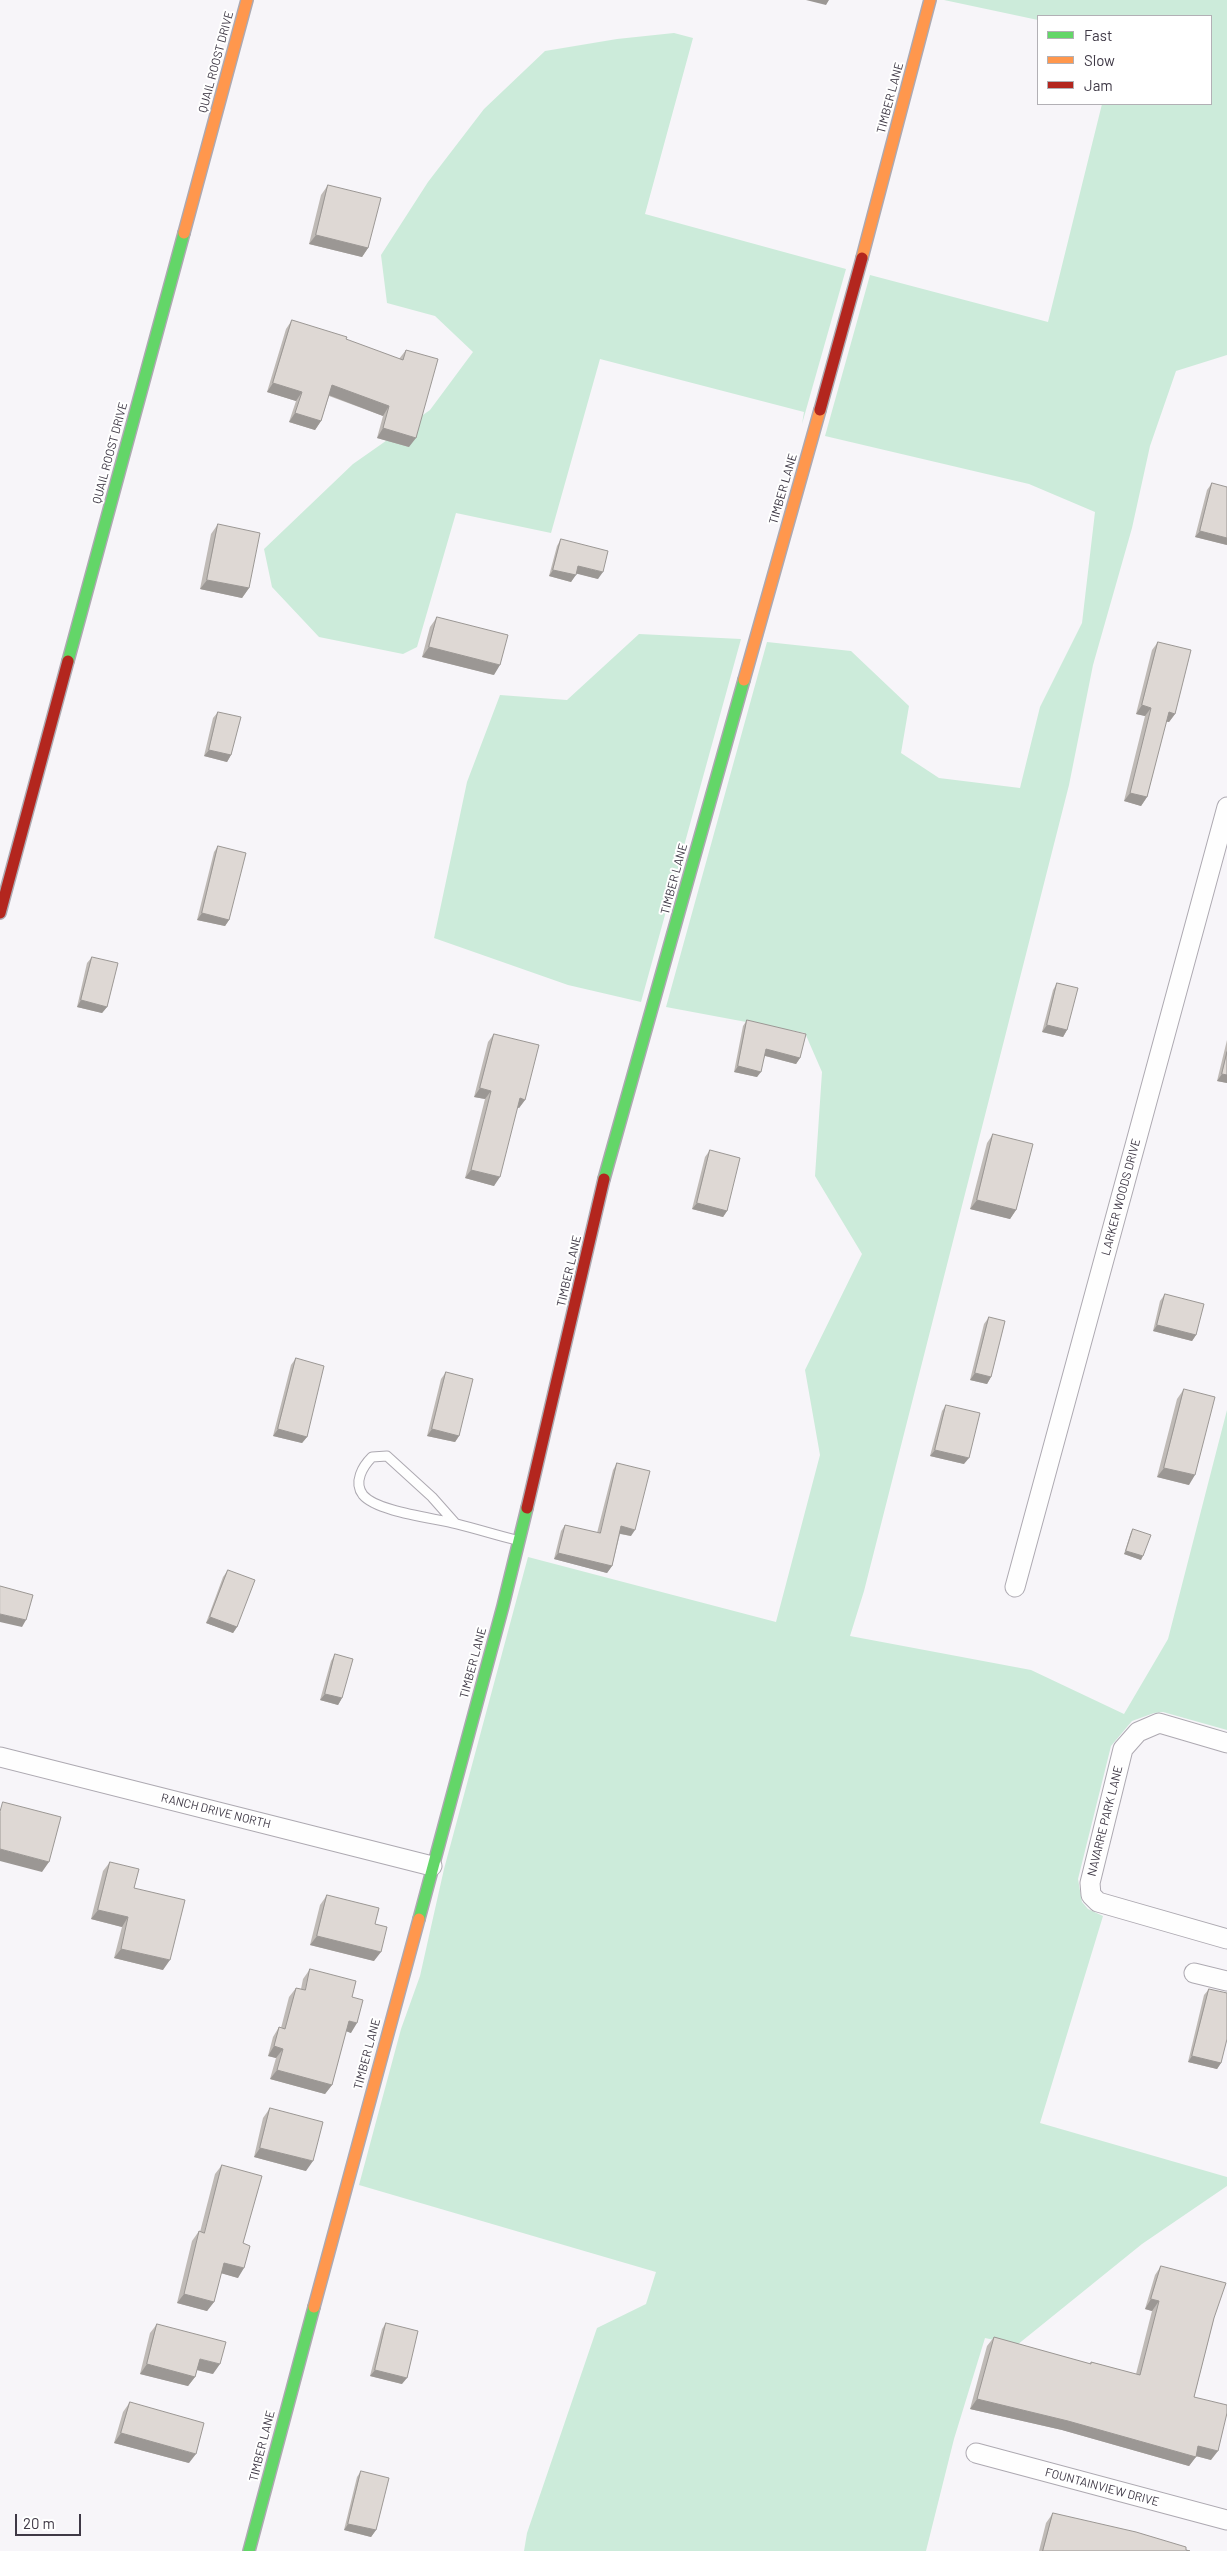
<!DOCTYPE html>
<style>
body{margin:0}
#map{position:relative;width:1227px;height:2551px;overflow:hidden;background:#f7f5f9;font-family:Barlow,sans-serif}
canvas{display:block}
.legend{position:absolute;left:1037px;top:15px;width:175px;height:90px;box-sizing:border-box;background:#fff;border:1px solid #b2b0b5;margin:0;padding:6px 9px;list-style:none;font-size:15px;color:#3f3946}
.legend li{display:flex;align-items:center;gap:10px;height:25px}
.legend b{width:25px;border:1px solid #b2b0b5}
.scale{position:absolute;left:15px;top:2514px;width:66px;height:22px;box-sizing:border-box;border:2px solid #3f3946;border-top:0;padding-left:6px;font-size:15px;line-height:18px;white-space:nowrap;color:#3f3946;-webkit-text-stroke:4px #fff;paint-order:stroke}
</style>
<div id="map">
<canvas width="1227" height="2551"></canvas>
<ul class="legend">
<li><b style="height:6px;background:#63d668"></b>Fast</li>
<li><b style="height:6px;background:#ff974d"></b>Slow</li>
<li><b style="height:6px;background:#b3261e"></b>Jam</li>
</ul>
<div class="scale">20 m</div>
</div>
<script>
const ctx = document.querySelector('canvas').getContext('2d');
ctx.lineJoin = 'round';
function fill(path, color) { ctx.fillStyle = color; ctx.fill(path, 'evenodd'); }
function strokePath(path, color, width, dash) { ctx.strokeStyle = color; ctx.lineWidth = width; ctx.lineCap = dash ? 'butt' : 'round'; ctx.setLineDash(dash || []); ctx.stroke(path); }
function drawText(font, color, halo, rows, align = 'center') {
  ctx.font = font + ' Barlow,sans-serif'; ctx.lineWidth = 4; ctx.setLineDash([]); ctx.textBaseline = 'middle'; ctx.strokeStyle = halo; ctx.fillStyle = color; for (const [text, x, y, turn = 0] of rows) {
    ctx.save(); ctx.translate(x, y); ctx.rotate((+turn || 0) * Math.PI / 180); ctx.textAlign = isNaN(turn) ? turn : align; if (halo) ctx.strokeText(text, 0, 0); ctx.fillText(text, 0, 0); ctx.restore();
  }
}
const green = new Path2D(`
 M 944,0 L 1227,0 L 1227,355 L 1176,371 L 1150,446 L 1132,528 L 1093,665 L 1069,785 L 864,1591 L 850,1636 L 1031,1670 L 1124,1714 L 1168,1639 L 1227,1410 L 1227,1730 L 1163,1712 L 1154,1713 L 1132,1721 L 1111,1746 L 1078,1879 L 1082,1902 L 1088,1909 L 1103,1916 L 1040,2123 L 1227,2177 L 1227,2186 L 1142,2244 L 1017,2345 L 985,2338 L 954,2439 L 926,2551 L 524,2551 L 527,2533 L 597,2328 L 646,2304 L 656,2272 L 359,2185 L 401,2029 L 420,1976 L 444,1869 L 528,1557 L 776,1622 L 820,1455 L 805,1370 L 862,1254 L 815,1176 L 822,1072 L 805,1033 L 666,1007 L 767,642 L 851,651 L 909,706 L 901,753 L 939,778 L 1020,788 L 1040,707 L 1082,623 L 1095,512 L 1029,484 L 825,436 L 870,275 L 1048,322 L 1102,104 L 1211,104 L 1211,16 L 1038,16 L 1038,20 Z
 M 674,33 L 693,38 L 645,214 L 846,269 L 802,424 L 804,412 L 600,359 L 551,533 L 456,513 L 417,647 L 403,654 L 319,637 L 272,587 L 264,549 L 353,464 L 430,410 L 473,352 L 435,316 L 387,303 L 381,255 L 428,182 L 484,109 L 545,51 L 617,39 Z
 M 639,634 L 741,639 L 641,1002 L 568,985 L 434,938 L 467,782 L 500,695 L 567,700 Z`);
const lane = new Path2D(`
 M 455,1523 L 432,1497 L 387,1456 L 372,1457 C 363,1466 353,1482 363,1495 C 377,1512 435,1518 457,1524 C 477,1529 496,1535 516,1540`);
const street = new Path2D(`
 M 1015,1587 L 1227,807
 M 1227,1743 L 1159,1723 L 1138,1732 L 1123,1749 L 1090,1883 L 1091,1895 L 1098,1902 L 1227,1939
 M 0,1757 L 432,1866
 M 1194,1973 L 1227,1981
 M 976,2453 L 1227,2520`);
const fast = new Path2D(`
 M 68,661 L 184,233
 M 604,1179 L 744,680
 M 419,1919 L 503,1606 L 527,1508
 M 249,2551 L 314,2307`);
const slow = new Path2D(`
 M 184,233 L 247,0
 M 862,258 L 930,0
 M 744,680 L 820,410
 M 314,2307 L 419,1919`);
const jam = new Path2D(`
 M 820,410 L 862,258
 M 0,913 L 68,661
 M 527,1508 L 604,1179`);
const wall = new Path2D(`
 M 328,185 L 368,248 L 362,257 L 309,244 L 321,195 Z
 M 292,320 L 399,359 L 406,350 L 409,447 L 377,438 L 383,416 L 329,396 L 321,421 L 315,430 L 289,422 L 296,401 L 267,392 L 286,329 Z
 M 1212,483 L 1227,545 L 1195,537 L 1207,490 Z
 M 218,524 L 249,588 L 242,598 L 200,589 L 211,534 Z
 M 561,539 L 598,579 L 576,573 L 571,582 L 549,576 L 557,546 Z
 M 437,617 L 494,675 L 422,657 L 430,627 Z
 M 1158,642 L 1175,714 L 1169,722 L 1166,721 L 1147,797 L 1141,806 L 1124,801 L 1145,716 L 1136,714 L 1152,650 Z
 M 218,712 L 231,755 L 227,762 L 204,756 L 213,718 Z
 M 218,846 L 229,920 L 225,926 L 197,920 L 214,852 Z
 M 92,957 L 107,1007 L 102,1013 L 77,1007 L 87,963 Z
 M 1057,983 L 1067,1030 L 1063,1037 L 1042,1032 L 1053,990 Z
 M 747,1020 L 800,1058 L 796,1064 L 765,1056 L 757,1077 L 734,1072 L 743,1026 Z
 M 494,1034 L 525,1100 L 519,1108 L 517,1107 L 494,1186 L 465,1178 L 485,1099 L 474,1097 L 488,1042 Z
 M 1227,1040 L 1227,1083 L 1217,1081 Z
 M 993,1134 L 1016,1210 L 1010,1219 L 970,1209 L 987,1143 Z
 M 710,1150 L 727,1211 L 723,1217 L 692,1209 L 705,1157 Z
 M 1165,1294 L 1196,1335 L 1192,1341 L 1153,1331 L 1160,1301 Z
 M 989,1317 L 991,1377 L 987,1384 L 970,1380 L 984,1324 Z
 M 296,1358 L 307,1437 L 302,1443 L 273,1436 L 291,1365 Z
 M 446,1372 L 459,1436 L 455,1442 L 427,1436 L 441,1379 Z
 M 1184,1389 L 1189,1485 L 1157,1477 L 1177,1399 Z
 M 946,1405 L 964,1464 L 930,1456 L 942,1411 Z
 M 617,1463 L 631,1536 L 620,1534 L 612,1566 L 607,1573 L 554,1559 L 561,1531 L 565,1525 L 597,1533 L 613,1470 Z
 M 1133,1529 L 1141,1560 L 1124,1554 L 1131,1532 Z
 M 228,1570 L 237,1627 L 233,1633 L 206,1623 L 223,1577 Z
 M 335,1654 L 342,1698 L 338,1705 L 320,1700 L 331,1661 Z
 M 110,1862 L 134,1888 L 163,1970 L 114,1958 L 122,1927 L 91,1919 L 103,1871 Z
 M 327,1895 L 375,1924 L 374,1961 L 310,1945 L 320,1905 Z
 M 310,1969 L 352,1997 L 351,2033 L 346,2031 L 332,2085 L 325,2094 L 270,2079 L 276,2058 L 268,2056 L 273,2037 L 279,2027 L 281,2028 L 289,1997 L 296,1988 L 301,1989 L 303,1979 Z
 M 1209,1989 L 1221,2063 L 1217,2069 L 1188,2062 L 1204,1995 Z
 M 270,2108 L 306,2171 L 254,2157 L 263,2118 Z
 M 222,2165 L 243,2243 L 238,2278 L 221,2273 L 214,2302 L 207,2311 L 177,2303 L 192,2241 L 199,2231 L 200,2232 L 215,2174 Z
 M 1161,2266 L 1214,2318 L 1194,2397 L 1211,2460 L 1196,2456 L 1189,2466 L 1062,2430 L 970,2409 L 987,2346 L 994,2337 L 1090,2364 L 1091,2362 L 1136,2374 L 1152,2311 L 1145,2309 L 1155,2275 Z
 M 386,2323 L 402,2384 L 370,2376 L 382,2329 Z
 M 157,2324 L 213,2374 L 197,2370 L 195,2377 L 188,2386 L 140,2374 L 150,2333 Z
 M 130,2402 L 189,2463 L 114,2443 L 123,2412 Z
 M 361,2471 L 376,2530 L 371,2537 L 344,2530 L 357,2477 Z
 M 1053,2513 L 1186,2550 L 1190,2551 L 1039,2551 L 1046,2523 Z`);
const shadedWall = new Path2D(`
 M 806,0 L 829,0 L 826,5 Z
 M 316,235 L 368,248 L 362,257 L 309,244 Z
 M 273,383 L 302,392 L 296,401 L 267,392 Z
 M 332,385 L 389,406 L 383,416 L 326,394 Z
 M 295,413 L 321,421 L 315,430 L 289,422 Z
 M 383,428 L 416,438 L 409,447 L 377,438 Z
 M 1200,531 L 1227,538 L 1227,545 L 1195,537 Z
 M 578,566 L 603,572 L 598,579 L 574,573 Z
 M 553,570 L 576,575 L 571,582 L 549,576 Z
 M 207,580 L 249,588 L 242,598 L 200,589 Z
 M 429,647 L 500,665 L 494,675 L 422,657 Z
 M 1142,705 L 1151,708 L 1145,716 L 1136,714 Z
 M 1169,712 L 1175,714 L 1169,722 L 1163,721 Z
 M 209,750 L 231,755 L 227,762 L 204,756 Z
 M 1130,793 L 1147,797 L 1141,806 L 1124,801 Z
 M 202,913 L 229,920 L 225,926 L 197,920 Z
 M 81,1000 L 107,1007 L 102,1013 L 77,1007 Z
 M 1047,1025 L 1067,1030 L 1063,1037 L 1042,1032 Z
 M 766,1049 L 800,1058 L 796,1064 L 762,1055 Z
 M 738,1066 L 761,1072 L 757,1077 L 734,1072 Z
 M 1222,1074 L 1227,1075 L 1227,1083 L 1217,1081 Z
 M 480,1088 L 491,1091 L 485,1099 L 474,1097 Z
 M 520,1098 L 525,1100 L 519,1108 L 514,1106 Z
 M 471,1170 L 500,1177 L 494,1186 L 465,1178 Z
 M 977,1200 L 1016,1210 L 1010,1219 L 970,1209 Z
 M 697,1203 L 727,1211 L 723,1217 L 692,1209 Z
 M 1157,1325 L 1196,1335 L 1192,1341 L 1153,1331 Z
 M 975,1373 L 991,1377 L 987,1384 L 970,1380 Z
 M 278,1429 L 307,1437 L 302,1443 L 273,1436 Z
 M 432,1429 L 459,1436 L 455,1442 L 427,1436 Z
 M 935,1450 L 969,1458 L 964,1464 L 930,1456 Z
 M 1164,1468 L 1195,1475 L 1189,1485 L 1157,1477 Z
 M 621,1526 L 635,1530 L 631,1536 L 617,1533 Z
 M 1126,1551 L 1143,1556 L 1141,1560 L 1124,1554 Z
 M 558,1553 L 612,1566 L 607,1573 L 554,1559 Z
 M 0,1614 L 26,1620 L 22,1627 L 0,1622 Z
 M 210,1617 L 237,1627 L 233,1633 L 206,1623 Z
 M 325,1694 L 342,1698 L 338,1705 L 320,1700 Z
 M 0,1849 L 49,1862 L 42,1872 L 0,1861 Z
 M 98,1910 L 128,1917 L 122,1927 L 91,1919 Z
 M 317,1936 L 381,1952 L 374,1961 L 310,1945 Z
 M 121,1949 L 170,1960 L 163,1970 L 114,1958 Z
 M 349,2021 L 357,2023 L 351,2033 L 343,2030 Z
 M 274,2046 L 283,2049 L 276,2058 L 268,2056 Z
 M 1192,2056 L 1221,2063 L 1217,2069 L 1188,2062 Z
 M 277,2070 L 332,2085 L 325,2094 L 270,2079 Z
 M 260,2148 L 313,2161 L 306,2171 L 254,2157 Z
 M 224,2263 L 244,2268 L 238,2278 L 217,2272 Z
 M 184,2294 L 214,2302 L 207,2311 L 177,2303 Z
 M 1151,2299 L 1159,2301 L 1152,2311 L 1145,2309 Z
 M 200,2359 L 220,2364 L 213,2374 L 193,2369 Z
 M 147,2364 L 195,2377 L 188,2386 L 140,2374 Z
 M 375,2370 L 407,2378 L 402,2384 L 370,2376 Z
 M 977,2399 L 1068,2421 L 1196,2457 L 1189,2466 L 1062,2430 L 970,2409 Z
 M 121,2433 L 196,2454 L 189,2463 L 114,2443 Z
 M 1198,2446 L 1218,2451 L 1211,2460 L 1192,2455 Z
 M 348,2524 L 376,2530 L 371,2537 L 344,2530 Z`);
const building = new Path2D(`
 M 328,185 L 381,198 L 368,248 L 316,235 Z
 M 292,320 L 347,337 L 346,339 L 403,360 L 406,350 L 438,359 L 416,438 L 383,428 L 389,406 L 332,385 L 321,421 L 295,413 L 302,392 L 273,383 Z
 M 1212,483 L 1227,487 L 1227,538 L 1200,531 Z
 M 218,524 L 260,533 L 249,588 L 207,580 Z
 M 561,539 L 608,551 L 603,572 L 578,566 L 576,575 L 553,570 Z
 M 437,617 L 508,635 L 500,665 L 429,647 Z
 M 1158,642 L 1191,650 L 1175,714 L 1169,712 L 1147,797 L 1130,793 L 1151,708 L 1142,705 Z
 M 218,712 L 241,717 L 231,755 L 209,750 Z
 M 218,846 L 246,853 L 229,920 L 202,913 Z
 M 92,957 L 118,963 L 107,1007 L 81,1000 Z
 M 1057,983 L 1078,988 L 1067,1030 L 1047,1025 Z
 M 747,1020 L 806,1034 L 800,1058 L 766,1049 L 761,1072 L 738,1066 Z
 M 494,1034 L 539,1045 L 525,1100 L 520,1098 L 500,1177 L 471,1170 L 491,1091 L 480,1088 Z
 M 1227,1052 L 1227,1075 L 1222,1074 Z
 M 993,1134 L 1033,1144 L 1016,1210 L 977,1200 Z
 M 710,1150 L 740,1158 L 727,1211 L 697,1203 Z
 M 1165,1294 L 1204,1304 L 1196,1335 L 1157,1325 Z
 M 989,1317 L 1005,1321 L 991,1377 L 975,1373 Z
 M 296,1358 L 324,1366 L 307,1437 L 278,1429 Z
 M 446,1372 L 473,1379 L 459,1436 L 432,1429 Z
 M 1184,1389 L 1215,1397 L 1195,1475 L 1164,1468 Z
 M 946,1405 L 980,1413 L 969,1458 L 935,1450 Z
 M 617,1463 L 650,1471 L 635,1530 L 621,1526 L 612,1566 L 558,1553 L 565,1525 L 600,1533 Z
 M 1133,1529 L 1151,1535 L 1143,1556 L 1126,1551 Z
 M 228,1570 L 255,1580 L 237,1627 L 210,1617 Z
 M 0,1586 L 33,1595 L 26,1620 L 0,1614 Z
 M 335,1654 L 353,1659 L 342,1698 L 325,1694 Z
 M 3,1802 L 61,1817 L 49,1862 L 0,1849 L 0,1812 Z
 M 110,1862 L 139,1869 L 134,1888 L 185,1900 L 170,1960 L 121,1949 L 128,1917 L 98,1910 Z
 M 327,1895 L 379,1908 L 375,1924 L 387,1927 L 381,1952 L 317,1936 Z
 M 310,1969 L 356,1981 L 352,1997 L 363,2000 L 357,2023 L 349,2021 L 332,2085 L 277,2070 L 283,2049 L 274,2046 L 279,2027 L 285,2029 L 296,1988 L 305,1990 Z
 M 1209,1989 L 1227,1993 L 1227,2039 L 1221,2063 L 1192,2056 Z
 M 270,2108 L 323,2122 L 313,2161 L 260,2148 Z
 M 222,2165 L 262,2176 L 243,2243 L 250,2246 L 244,2268 L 224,2263 L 214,2302 L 184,2294 L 199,2231 L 204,2233 Z
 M 1161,2266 L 1226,2283 L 1214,2318 L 1194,2397 L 1227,2405 L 1227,2413 L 1218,2451 L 1198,2446 L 1196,2457 L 1068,2421 L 977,2399 L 994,2337 L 1091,2364 L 1091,2362 L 1140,2375 L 1159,2301 L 1151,2299 Z
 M 386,2323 L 418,2331 L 407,2378 L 375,2370 Z
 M 157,2324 L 226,2342 L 220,2364 L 200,2359 L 195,2377 L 147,2364 Z
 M 130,2402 L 204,2423 L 196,2454 L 121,2433 Z
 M 361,2471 L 389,2478 L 376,2530 L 348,2524 Z
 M 1053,2513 L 1136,2532 L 1186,2547 L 1186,2550 L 1190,2551 L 1043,2551 Z`);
const streetNames = [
 ["QUAIL ROOST DRIVE",216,62,-75],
 ["TIMBER LANE",890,98,-75],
 ["QUAIL ROOST DRIVE",110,453,-75],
 ["TIMBER LANE",783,489,-74],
 ["TIMBER LANE",674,879,-75],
 ["LARKER WOODS DRIVE",1121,1197,-75],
 ["TIMBER LANE",569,1271,-77],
 ["TIMBER LANE",473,1663,-75],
 ["RANCH DRIVE NORTH",216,1811,14],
 ["NAVARRE PARK LANE",1105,1821,-76],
 ["TIMBER LANE",367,2054,-75],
 ["TIMBER LANE",262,2446,-76],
 ["FOUNTAINVIEW DRIVE",1102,2487,15]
];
fill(green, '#ccebda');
strokePath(lane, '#ada9b1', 11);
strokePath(street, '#ada9b1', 21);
strokePath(fast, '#ada9b1', 14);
strokePath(slow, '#ada9b1', 14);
strokePath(jam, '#ada9b1', 14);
strokePath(lane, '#fefefe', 9);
strokePath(street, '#fefefe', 19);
strokePath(fast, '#63d668', 11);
strokePath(slow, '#ff974d', 11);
strokePath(jam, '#b3261e', 11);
fill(wall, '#bfbab6');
fill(shadedWall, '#9b9794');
fill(building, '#ded8d4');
strokePath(building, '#9b9794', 1);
drawText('12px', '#3f3946', '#fff', streetNames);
</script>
